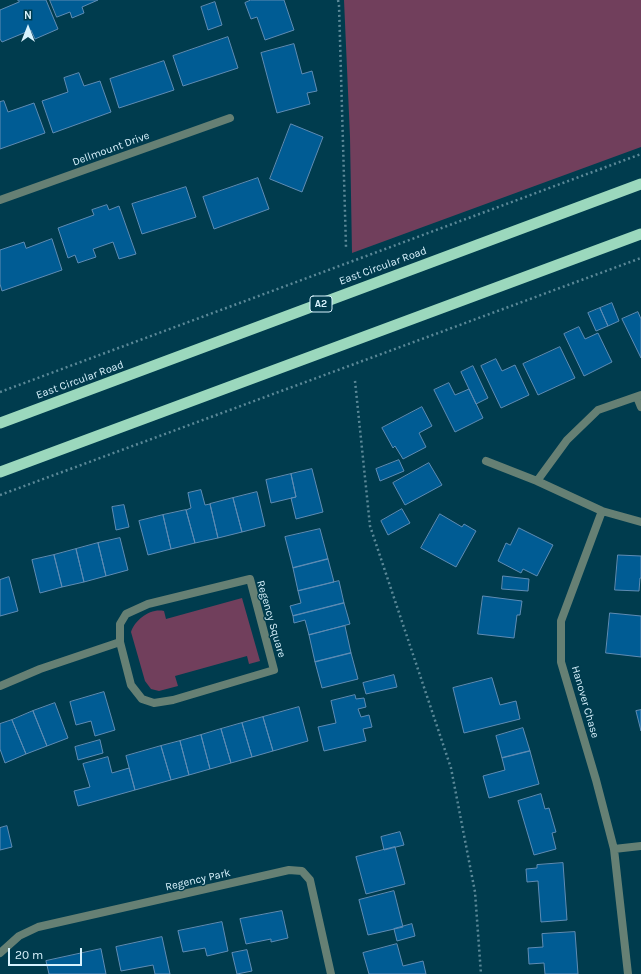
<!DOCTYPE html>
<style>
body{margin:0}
#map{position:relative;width:641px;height:974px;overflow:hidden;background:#003c4e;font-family:Karla,sans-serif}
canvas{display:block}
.north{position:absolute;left:8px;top:8px;width:40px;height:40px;-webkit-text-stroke:3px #003c4e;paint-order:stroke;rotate:0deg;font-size:11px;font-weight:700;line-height:16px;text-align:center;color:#d8f2fd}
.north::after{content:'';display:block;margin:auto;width:14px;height:18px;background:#d8f2fd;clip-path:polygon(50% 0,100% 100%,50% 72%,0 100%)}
.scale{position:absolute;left:8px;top:948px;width:74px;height:18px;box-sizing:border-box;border:2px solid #d8f2fd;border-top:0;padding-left:5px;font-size:12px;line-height:14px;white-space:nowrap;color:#d8f2fd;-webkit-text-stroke:3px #003c4e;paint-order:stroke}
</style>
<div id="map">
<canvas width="641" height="974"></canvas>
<div class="north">N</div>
<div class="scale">20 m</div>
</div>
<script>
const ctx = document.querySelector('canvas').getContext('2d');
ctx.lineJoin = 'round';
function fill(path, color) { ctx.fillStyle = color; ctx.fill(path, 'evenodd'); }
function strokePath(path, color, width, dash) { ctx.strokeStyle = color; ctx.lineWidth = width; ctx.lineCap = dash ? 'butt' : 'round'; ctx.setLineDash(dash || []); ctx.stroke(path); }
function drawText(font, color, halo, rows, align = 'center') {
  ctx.font = font + ' Karla,sans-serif'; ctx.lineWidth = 3; ctx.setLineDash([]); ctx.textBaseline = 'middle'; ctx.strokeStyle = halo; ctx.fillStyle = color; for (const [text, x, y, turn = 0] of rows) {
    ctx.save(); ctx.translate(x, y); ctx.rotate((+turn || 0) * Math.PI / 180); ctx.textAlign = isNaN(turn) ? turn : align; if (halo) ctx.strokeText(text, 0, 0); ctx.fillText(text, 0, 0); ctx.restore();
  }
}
const green = new Path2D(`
 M 344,0 L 641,0 L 641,147 L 352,253 L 350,137 Z
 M 242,598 L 260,661 L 249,664 L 247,656 L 175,676 L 178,686 L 159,691 L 151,689 L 145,681 L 131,632 C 135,620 150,608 164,611 L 166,619 Z`);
const building = new Path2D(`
 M 18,0 L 46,0 L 58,29 L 35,39 L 31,30 L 2,42 L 0,39 L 0,10 L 19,2 Z
 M 50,0 L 98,0 L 82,7 L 84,13 L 72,18 L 70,12 L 57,17 Z
 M 251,0 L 284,0 L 294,30 L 265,40 L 257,17 L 251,19 L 245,3 Z
 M 215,2 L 222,25 L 208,30 L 201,7 Z
 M 228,37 L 238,68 L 183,86 L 173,56 Z
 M 294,44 L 302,74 L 312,71 L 317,91 L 307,93 L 310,104 L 277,113 L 261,53 Z
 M 164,61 L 174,90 L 119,108 L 110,79 Z
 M 79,73 L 84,86 L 100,81 L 111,112 L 53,133 L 42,101 L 68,92 L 64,78 Z
 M 4,101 L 8,112 L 34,103 L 45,133 L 0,149 L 0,102 Z
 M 291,124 L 323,137 L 302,192 L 270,179 Z
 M 258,178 L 269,209 L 214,229 L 203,197 Z
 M 186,187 L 196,217 L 142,234 L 132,204 Z
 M 107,205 L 109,210 L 119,206 L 136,254 L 119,259 L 113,242 L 93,249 L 96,257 L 78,263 L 75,255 L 68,258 L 58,228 L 94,215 L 92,210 Z
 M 52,239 L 62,270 L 2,291 L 0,284 L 0,250 L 24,242 L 26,248 Z
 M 612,303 L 619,321 L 608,326 L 600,308 Z
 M 600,308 L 608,326 L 596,331 L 588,313 Z
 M 638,312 L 641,319 L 641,358 L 622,319 Z
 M 579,327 L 585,339 L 598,333 L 612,362 L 584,376 L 564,334 Z
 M 560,347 L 575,378 L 538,395 L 523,364 Z
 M 496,359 L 502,371 L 515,365 L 529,395 L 501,408 L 481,366 Z
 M 473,366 L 488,398 L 476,404 L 461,372 Z
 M 449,383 L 455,395 L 469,389 L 483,418 L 455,432 L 434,390 Z
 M 422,407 L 432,426 L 419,433 L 426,447 L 403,459 L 395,446 L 393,448 L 382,428 Z
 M 399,460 L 404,471 L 380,481 L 376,469 Z
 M 429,463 L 442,485 L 405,505 L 393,483 Z
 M 312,469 L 323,512 L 296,519 L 291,498 L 296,497 L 291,474 Z
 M 291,474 L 296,497 L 271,503 L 266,480 Z
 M 201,490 L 205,505 L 210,504 L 218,538 L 195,543 L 186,510 L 191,508 L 188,493 Z
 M 257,492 L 265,526 L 242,532 L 233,498 Z
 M 233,498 L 242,532 L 218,538 L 210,504 Z
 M 124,505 L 129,527 L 116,530 L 112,507 Z
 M 402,509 L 410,523 L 388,535 L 381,521 Z
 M 186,510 L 195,543 L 171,549 L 163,515 Z
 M 440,514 L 462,527 L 464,524 L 476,531 L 456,567 L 421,548 Z
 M 163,515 L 171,549 L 148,555 L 139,521 Z
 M 519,528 L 553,545 L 537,576 L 523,569 L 521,573 L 498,561 L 506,543 L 510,545 Z
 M 320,529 L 328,559 L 293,568 L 285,537 Z
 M 120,538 L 128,570 L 106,576 L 98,543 Z
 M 98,543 L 106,576 L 84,582 L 76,549 Z
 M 76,549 L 84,582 L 62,587 L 54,555 Z
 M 54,555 L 62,587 L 40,593 L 32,560 Z
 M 618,555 L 641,556 L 641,578 L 640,578 L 639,591 L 615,590 Z
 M 328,559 L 334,582 L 298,591 L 293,568 Z
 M 503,576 L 529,579 L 528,591 L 502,589 Z
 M 9,577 L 18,611 L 0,616 L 0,580 Z
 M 339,581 L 344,603 L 293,616 L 290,606 L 301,603 L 298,591 Z
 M 483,596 L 522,601 L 520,615 L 517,615 L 514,638 L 478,634 Z
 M 344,603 L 350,624 L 309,635 L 305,620 L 294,623 L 293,616 Z
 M 610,613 L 641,616 L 641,657 L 606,653 Z
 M 345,626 L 351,653 L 315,662 L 309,635 Z
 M 351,653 L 358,679 L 322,688 L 315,662 Z
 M 394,675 L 397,687 L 366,694 L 363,683 Z
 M 492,678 L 500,705 L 516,701 L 520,719 L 464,733 L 453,688 Z
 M 104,692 L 115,730 L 95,736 L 91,721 L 76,725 L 70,702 Z
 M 355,695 L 356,699 L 364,698 L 366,707 L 358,709 L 361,717 L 369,715 L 372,727 L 363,729 L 366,741 L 324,751 L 318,727 L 336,723 L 331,701 Z
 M 55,703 L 68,738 L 47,746 L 33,711 Z
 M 299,707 L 308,741 L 273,751 L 263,717 Z
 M 641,710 L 641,731 L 636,711 Z
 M 33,711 L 47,746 L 26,754 L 12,720 Z
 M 263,717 L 273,751 L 252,757 L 242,723 Z
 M 12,720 L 26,754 L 5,763 L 0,749 L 0,724 Z
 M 242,723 L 252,757 L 231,763 L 221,729 Z
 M 523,728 L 530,751 L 502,758 L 496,736 Z
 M 221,729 L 231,763 L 210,769 L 201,735 Z
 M 201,735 L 210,769 L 189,775 L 180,741 Z
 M 100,740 L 103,753 L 78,760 L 75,747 Z
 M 180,741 L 189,775 L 171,780 L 161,746 Z
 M 161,746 L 171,780 L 135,790 L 126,756 Z
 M 530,751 L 539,784 L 489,798 L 483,776 L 505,770 L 502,758 Z
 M 108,757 L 112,773 L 129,768 L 135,790 L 78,806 L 74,791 L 90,787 L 83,764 Z
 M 541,794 L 545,809 L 549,808 L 556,832 L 552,833 L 556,849 L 534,855 L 518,801 Z
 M 7,826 L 12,847 L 0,850 L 0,828 Z
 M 400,832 L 404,845 L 384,850 L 381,837 Z
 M 395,847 L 405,884 L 366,894 L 356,857 Z
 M 563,863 L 567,920 L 541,922 L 538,881 L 527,882 L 526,869 L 537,868 L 537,865 Z
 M 394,891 L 403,927 L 368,935 L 359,900 Z
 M 282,911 L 288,938 L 271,942 L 271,939 L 246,944 L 240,919 Z
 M 222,922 L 228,951 L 207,956 L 205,948 L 183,952 L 178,931 Z
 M 412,924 L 415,936 L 397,941 L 394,929 Z
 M 575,932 L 578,974 L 545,974 L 544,963 L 529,964 L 528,948 L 543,947 L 542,934 Z
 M 162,937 L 170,974 L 155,974 L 153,965 L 121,971 L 116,947 Z
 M 397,944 L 403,966 L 423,961 L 426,974 L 369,974 L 363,953 Z
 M 101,949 L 106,974 L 49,974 L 46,961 Z
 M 247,950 L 252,971 L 237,974 L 232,953 Z`);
const path = new Path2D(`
 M 338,0 L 339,5 L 346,247
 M 355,381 L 370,526 L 451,768 L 475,892 L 481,974
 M 0,392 L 641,154
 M 0,495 L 641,258`);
const minor = new Path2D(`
 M 0,200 L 230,118
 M 641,395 L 598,410 L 567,440 L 537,481 L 602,511 L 641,522
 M 637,397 L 641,407
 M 486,461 L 537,481
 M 602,511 L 561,621 L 561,662 L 596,780 L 614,849 L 628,974
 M 250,579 L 274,670 L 173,700 L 154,703 L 142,699 L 131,685 L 120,642 L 120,624 L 126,614 L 148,604 Z
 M 0,686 L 40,669 L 120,642
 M 614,849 L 641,846
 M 0,953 L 19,936 L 38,927 L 289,870 L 302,871 L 310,880 L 331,974`);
const trunk = new Path2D(`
 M 0,423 L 641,184
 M 0,472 L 641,234`);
const shields = [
 [321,304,22]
];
const shieldNames = [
 ["A2",321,304]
];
const streetNames = [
 ["Dellmount Drive",111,149,-20],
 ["East Circular Road",383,266,-20],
 ["East Circular Road",80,380,-20],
 ["Regency Square",271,619,74],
 ["Hanover Chase",585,702,74],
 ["Regency Park",198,880,-13]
];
fill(green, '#713f5c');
fill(building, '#005c94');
strokePath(building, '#5e8cb4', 1);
strokePath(path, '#5b8998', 2.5, [2, 3]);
strokePath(minor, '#668074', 8);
strokePath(trunk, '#9bd8bd', 11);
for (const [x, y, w] of shields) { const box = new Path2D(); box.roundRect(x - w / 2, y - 8, w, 16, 3); ctx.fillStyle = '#003c4e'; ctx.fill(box); strokePath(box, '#d8f2fd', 1); }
drawText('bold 10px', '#d8f2fd', null, shieldNames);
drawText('11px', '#d8f2fd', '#003c4e', streetNames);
</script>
